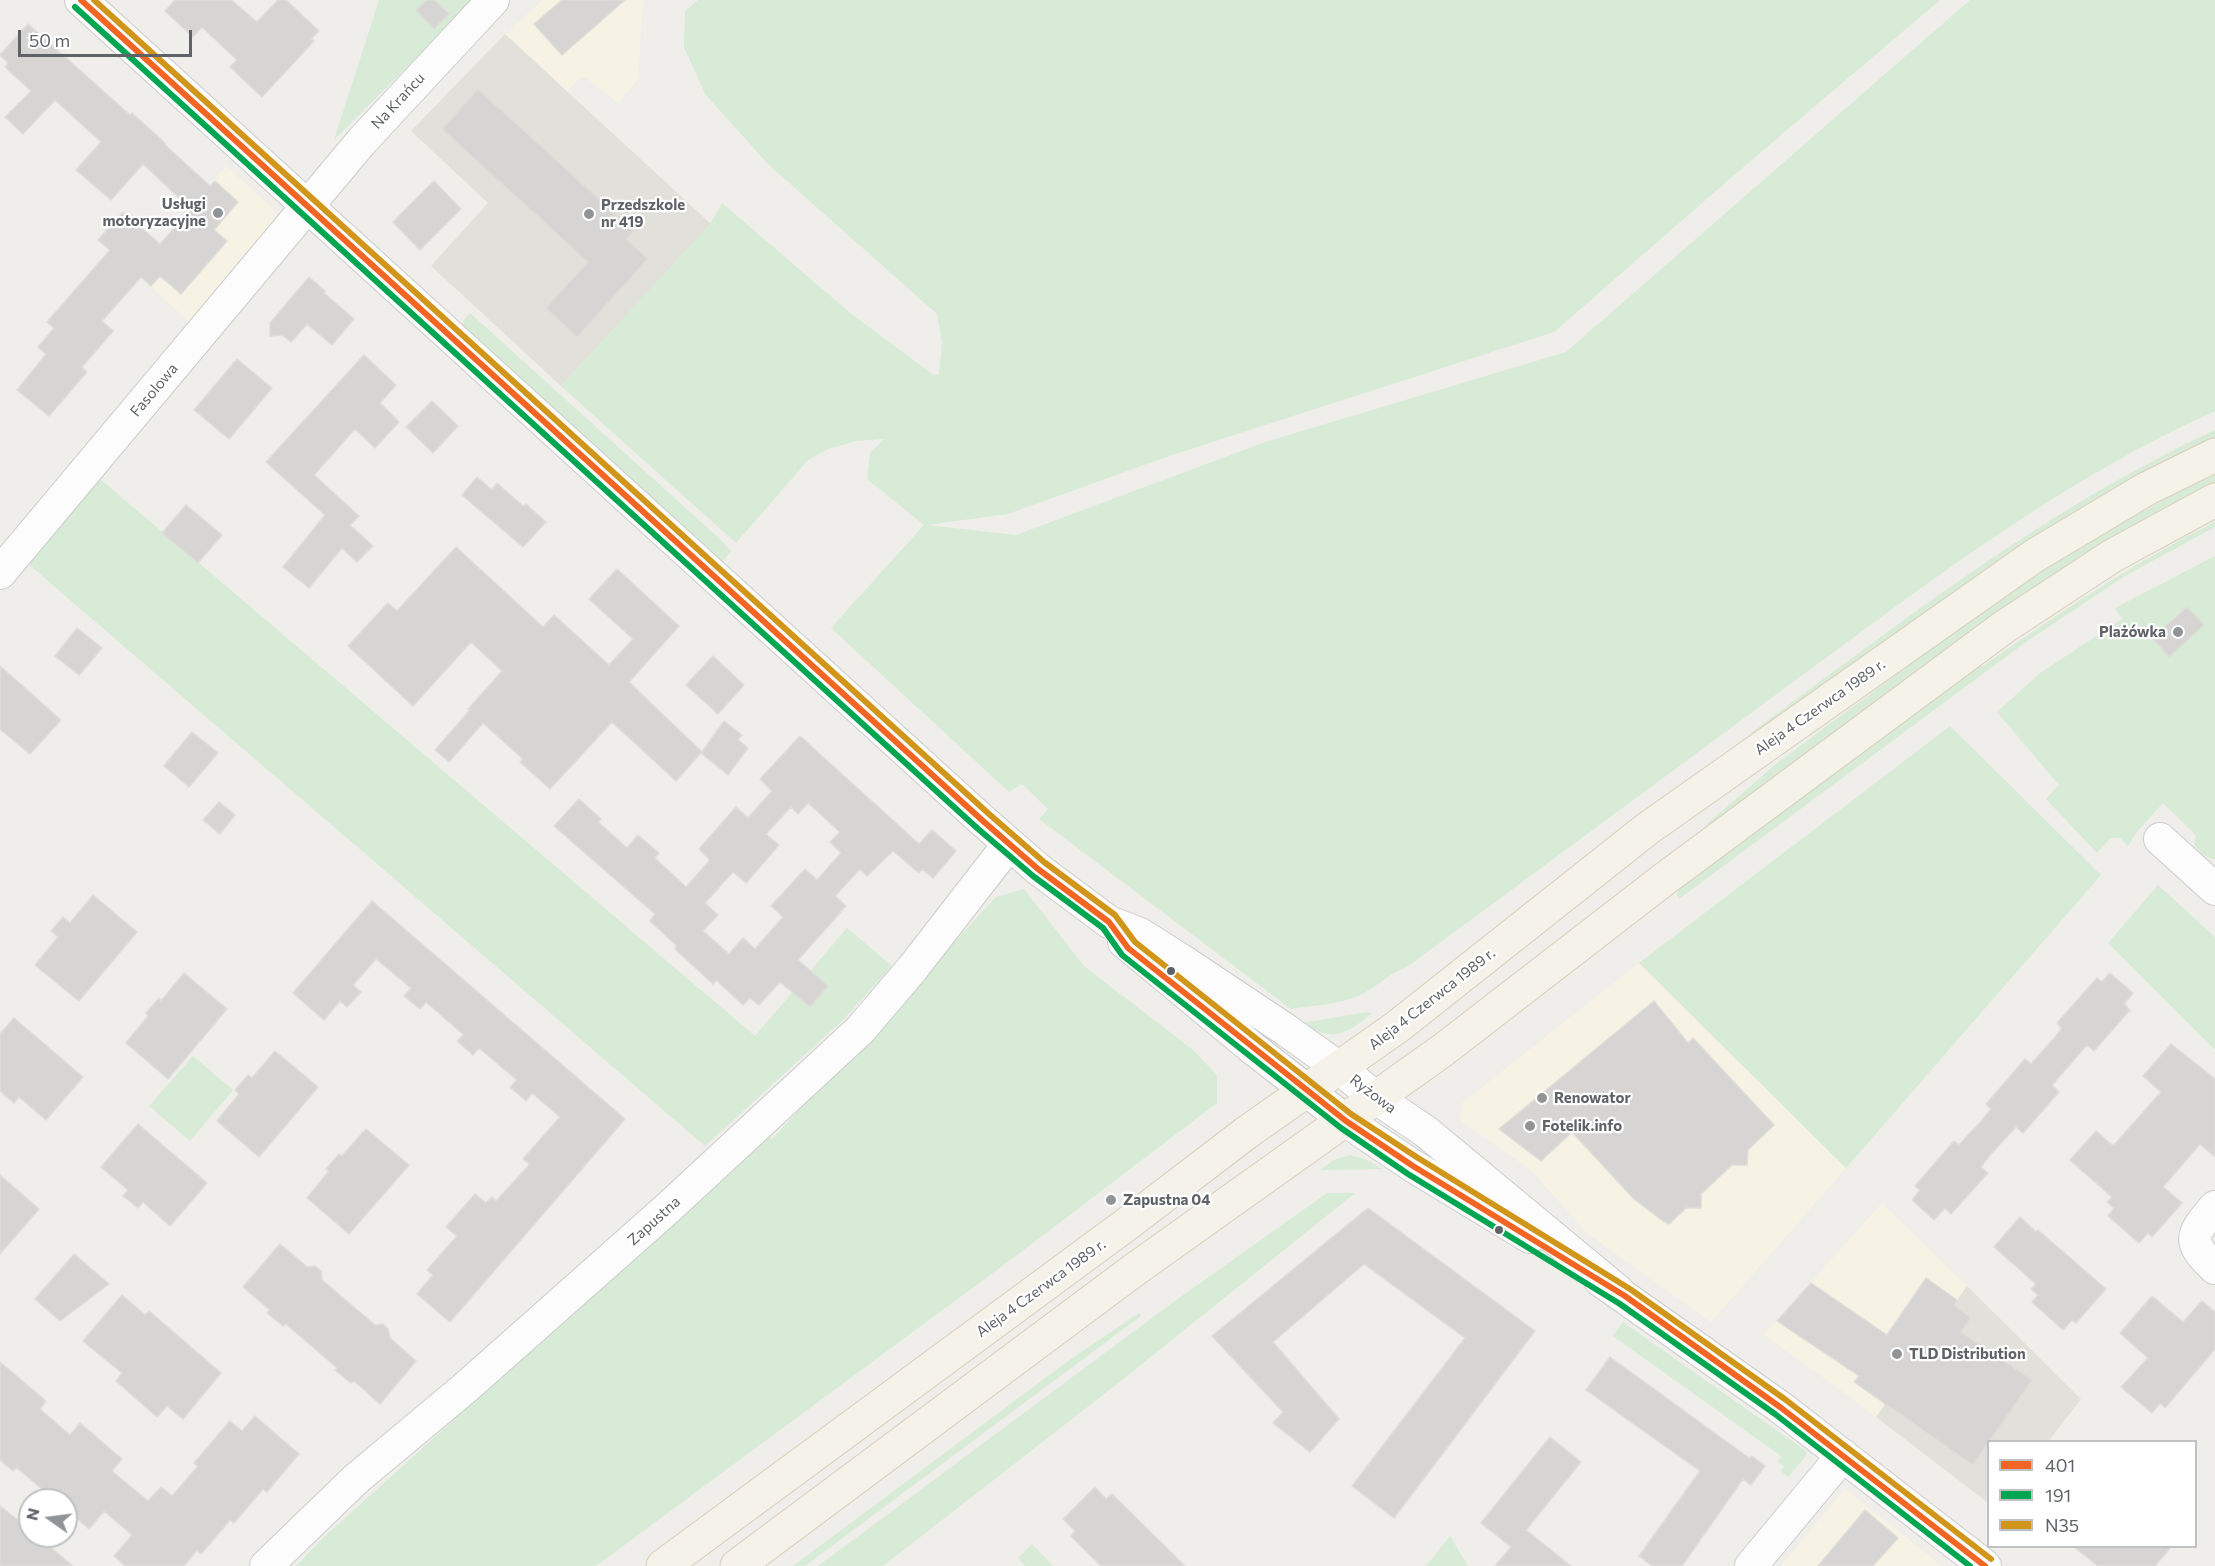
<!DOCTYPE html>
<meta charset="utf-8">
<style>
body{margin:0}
#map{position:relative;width:2215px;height:1566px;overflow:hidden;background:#efeeea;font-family:Commissioner,sans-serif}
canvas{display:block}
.legend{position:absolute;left:1987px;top:1440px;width:210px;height:108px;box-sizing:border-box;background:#fff;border:2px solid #bfc1c3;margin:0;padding:8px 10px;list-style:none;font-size:18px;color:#5f6368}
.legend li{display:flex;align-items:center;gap:12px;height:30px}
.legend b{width:30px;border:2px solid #bfc1c3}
.north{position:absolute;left:18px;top:1488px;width:60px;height:60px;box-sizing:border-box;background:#fff;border:2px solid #bfc1c3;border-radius:50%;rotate:284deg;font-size:16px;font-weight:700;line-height:24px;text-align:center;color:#5f6368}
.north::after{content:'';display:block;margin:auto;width:21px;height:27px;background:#919496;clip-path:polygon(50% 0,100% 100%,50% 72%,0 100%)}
.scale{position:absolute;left:18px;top:30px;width:174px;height:27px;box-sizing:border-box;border:3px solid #5f6368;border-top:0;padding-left:8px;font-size:18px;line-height:21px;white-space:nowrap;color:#5f6368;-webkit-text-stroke:4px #fff;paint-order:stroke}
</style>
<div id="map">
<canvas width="2215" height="1566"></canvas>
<ul class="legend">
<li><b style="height:8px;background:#f26522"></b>401</li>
<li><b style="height:8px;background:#00a651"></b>191</li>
<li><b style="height:8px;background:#d1951a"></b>N35</li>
</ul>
<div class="north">N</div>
<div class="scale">50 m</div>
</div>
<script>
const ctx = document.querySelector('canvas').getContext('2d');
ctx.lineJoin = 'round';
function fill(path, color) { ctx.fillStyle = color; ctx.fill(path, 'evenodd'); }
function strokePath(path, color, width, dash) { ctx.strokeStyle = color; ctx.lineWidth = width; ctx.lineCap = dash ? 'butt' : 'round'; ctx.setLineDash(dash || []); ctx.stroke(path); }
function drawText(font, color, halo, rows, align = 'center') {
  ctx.font = font + ' Commissioner,sans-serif'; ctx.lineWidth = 4.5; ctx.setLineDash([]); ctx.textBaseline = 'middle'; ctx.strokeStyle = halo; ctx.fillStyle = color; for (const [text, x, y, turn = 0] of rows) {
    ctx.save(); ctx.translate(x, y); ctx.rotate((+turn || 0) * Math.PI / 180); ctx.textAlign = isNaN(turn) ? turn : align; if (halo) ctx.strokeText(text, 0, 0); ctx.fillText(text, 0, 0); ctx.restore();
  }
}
const commercial = new Path2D(`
 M 543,0 L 643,0 L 638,79 L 618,103 L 585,77 L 577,80 L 567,92 L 505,34 Z
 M 226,166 L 269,205 L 276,214 L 270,229 L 193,325 L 135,272 Z
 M 1639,963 L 1846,1168 L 1711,1322 L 1587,1233 L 1531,1170 L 1461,1121 L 1462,1103 Z
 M 1882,1203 L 2081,1399 L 2049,1441 L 1988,1442 L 1988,1503 L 1842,1391 L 1764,1335 Z
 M 1845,1489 L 1942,1566 L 1781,1566 Z`);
const education = new Path2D(`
 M 505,34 L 711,224 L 561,386 L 431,266 L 488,203 L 411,131 Z
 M 1967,1286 L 2081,1399 L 2049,1441 L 1988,1442 L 1988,1503 L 1876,1417 Z`);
const green = new Path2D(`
 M 379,0 L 474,0 L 334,140 Z
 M 698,0 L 1940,0 L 1747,164 L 1554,332 L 1169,456 L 1008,514 L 927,525 L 1016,535 L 1265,442 L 1566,352 L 1970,0 L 2215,0 L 2215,411 C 2068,477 1941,573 1812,668 C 1677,768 1542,867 1407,967 C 1387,974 1376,988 1358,996 C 1337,1005 1313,1005 1291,1009 L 1039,819 L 1048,809 L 1022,784 L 1009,792 L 831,628 L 924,525 L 867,479 L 870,453 L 884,439 L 856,441 L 828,449 L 808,460 L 736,543 L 561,386 L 710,224 L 722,203 L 849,312 L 932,374 L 939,375 L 942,342 L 937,314 L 769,165 L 705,94 L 684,47 L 685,11 Z
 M 470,313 L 722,541 L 731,551 L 721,563 L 464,331 L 463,321 Z
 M 2215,430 L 2215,439 L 2149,471 L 2076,511 L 2019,549 L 1754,737 L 1751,733 C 1900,623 2046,508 2215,430 Z
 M 2215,472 L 2215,483 L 2158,511 L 2121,533 L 1709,827 L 1707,824 L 1777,763 L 1970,620 L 2040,572 L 2098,536 Z
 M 99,478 L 755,1036 L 847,928 L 892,966 L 843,1020 L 705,1146 L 27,563 Z
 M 2215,522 L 2215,527 L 2125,576 L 2026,642 L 1679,899 L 1677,895 L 1679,889 L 1979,666 L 1983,666 C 2058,614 2133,563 2215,522 Z
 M 2215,556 L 2215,859 C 2205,858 2200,852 2194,845 L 2196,835 L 2163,803 L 2136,833 L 2128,846 L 2120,838 L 2111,838 L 2097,853 L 2046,799 L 2059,785 L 1997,712 L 2040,673 L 2122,619 L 2115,608 Z
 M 1950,726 L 2101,875 L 1846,1168 L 1639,963 Z
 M 2158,885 L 2215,937 L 2215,1050 L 2108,943 Z
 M 1024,889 L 1084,966 L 1193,1050 L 1217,1075 L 1217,1103 L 1017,1255 L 596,1566 L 296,1566 L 323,1538 L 768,1136 L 772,1139 L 996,897 Z
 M 1366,1012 L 1372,1013 C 1348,1034 1331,1043 1303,1023 Z
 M 193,1056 L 233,1090 L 190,1141 L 149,1106 Z
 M 1350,1155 L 1365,1159 L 1383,1169 L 1320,1170 L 1334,1160 Z
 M 1327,1193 L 1355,1193 L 1117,1384 L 883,1566 L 818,1566 L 1172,1303 Z
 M 1139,1313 L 1141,1316 L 805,1566 L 793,1566 L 1068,1361 Z
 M 1623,1322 L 1806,1451 L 1806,1456 L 1788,1477 L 1781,1471 L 1784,1466 L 1778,1462 L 1781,1456 L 1613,1336 Z
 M 1450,1536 L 1468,1566 L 1426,1566 Z
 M 1032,1544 L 1053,1566 L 1025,1566 L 1018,1558 Z`);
const building = new Path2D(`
 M 175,0 L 231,0 L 257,22 L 278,0 L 286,0 L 319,31 L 311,39 L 314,41 L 262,97 L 230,67 L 237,60 L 202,27 L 193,37 L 165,11 Z
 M 427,0 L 435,0 L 449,14 L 434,29 L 416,10 Z
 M 562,0 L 625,0 L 562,55 L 534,24 Z
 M 28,24 L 130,115 L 132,113 L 165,143 L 164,144 L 210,186 L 215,181 L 238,202 L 214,230 L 227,241 L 181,294 L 160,276 L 151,286 L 141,277 L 102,321 L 113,331 L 82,367 L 87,372 L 49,416 L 17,390 L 46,354 L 38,347 L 54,328 L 47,322 L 110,250 L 98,240 L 123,212 L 160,244 L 191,209 L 143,164 L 111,200 L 76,170 L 101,142 L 55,100 L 23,134 L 5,117 L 31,91 L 5,67 L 8,63 L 0,55 Z
 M 478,89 L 634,231 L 626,239 L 648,259 L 577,337 L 546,308 L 588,262 L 442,129 Z
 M 434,181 L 461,209 L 420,250 L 393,222 Z
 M 309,277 L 325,291 L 324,293 L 354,319 L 332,345 L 307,324 L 291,342 L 282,335 L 270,336 L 270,323 Z
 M 364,355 L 396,385 L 380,403 L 399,422 L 375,448 L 355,429 L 314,475 L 359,516 L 350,525 L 373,546 L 357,562 L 342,548 L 309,588 L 283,567 L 325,515 L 266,462 Z
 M 237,359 L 272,388 L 229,439 L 194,410 Z
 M 432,401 L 458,426 L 433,453 L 406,427 Z
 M 477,477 L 492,490 L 497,483 L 523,506 L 526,504 L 546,522 L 523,547 L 462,495 Z
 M 186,505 L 222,535 L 198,563 L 162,533 Z
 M 456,547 L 543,627 L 554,615 L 609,665 L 633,639 L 589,599 L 617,569 L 679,626 L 629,682 L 702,752 L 724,721 L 742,735 L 738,740 L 748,748 L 728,775 L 701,753 L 676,781 L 612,722 L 550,789 L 520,762 L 523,759 L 483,723 L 449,762 L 435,750 L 470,710 L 468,709 L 502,671 L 471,642 L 413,706 L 348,646 L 388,603 L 397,611 Z
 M 2187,607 L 2204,625 L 2169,657 L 2152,638 Z
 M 77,628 L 102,648 L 79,675 L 55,656 Z
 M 713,656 L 744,685 L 718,714 L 686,685 Z
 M 0,666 L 61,720 L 30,754 L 0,729 Z
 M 192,732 L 218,753 L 189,787 L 164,766 Z
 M 800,736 L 919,844 L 932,830 L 956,851 L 933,878 L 922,869 L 919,873 L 893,851 L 867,876 L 860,869 L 835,896 L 846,906 L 798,960 L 828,986 L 810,1007 L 780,982 L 759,1005 L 750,998 L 743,1005 L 716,980 L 713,984 L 675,949 L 677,946 L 650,921 L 655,914 L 554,826 L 579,799 L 601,819 L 598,822 L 627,848 L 638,835 L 659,853 L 655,858 L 686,887 L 710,860 L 699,849 L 736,807 L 748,818 L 772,791 L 760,779 ZM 808,803 L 840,832 L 830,842 L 841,853 L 817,880 L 805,869 L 771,906 L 783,917 L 755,949 L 743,938 L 729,954 L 703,931 L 718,915 L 705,903 L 733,872 L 746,883 L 779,845 L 766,834 L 791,807 L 798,814 Z
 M 219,802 L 235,815 L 220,834 L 203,820 Z
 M 93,895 L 137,932 L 79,1001 L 35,965 L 58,937 L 51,931 L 63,917 L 70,923 Z
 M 372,901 L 625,1119 L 450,1322 L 417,1294 L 433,1275 L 427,1270 L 457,1236 L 446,1227 L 475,1194 L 486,1203 L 492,1197 L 496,1201 L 530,1164 L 523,1159 L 560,1117 L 532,1093 L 526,1101 L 510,1087 L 517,1080 L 479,1048 L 473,1055 L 457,1041 L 464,1035 L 426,1002 L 420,1009 L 404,996 L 411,988 L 376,959 L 353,985 L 361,992 L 347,1007 L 340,1001 L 324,1020 L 293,993 Z
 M 184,973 L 227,1009 L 168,1079 L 126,1043 L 148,1016 L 146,1013 L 159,998 L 161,1001 Z
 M 2110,973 L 2133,993 L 2124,1004 L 2130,1010 L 2094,1051 L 2087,1045 L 2052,1085 L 2059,1092 L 2023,1133 L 2016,1127 L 1990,1155 L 1981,1167 L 1988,1173 L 1951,1214 L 1945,1208 L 1934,1220 L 1912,1200 L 1920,1190 L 1915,1186 L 1954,1141 L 1959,1145 L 1983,1119 L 1991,1109 L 1986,1104 L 2025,1059 L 2031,1064 L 2055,1037 L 2062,1028 L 2057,1023 L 2097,978 L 2102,982 Z
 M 1654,1001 L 1688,1043 L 1693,1038 L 1774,1125 L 1748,1150 L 1747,1165 L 1732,1165 L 1701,1194 L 1701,1208 L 1686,1208 L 1669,1224 L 1663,1221 L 1634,1199 L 1572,1132 L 1541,1161 L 1499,1129 Z
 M 14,1018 L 83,1077 L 46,1120 L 19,1097 L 14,1103 L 0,1091 L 0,1034 Z
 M 2171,1044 L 2215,1079 L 2215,1157 L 2200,1144 L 2163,1187 L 2182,1203 L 2152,1237 L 2148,1233 L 2139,1243 L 2108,1216 L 2114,1208 L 2107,1202 L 2112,1197 L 2070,1160 L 2096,1131 L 2112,1145 L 2115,1144 L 2161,1092 L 2143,1076 Z
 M 275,1051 L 318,1087 L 259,1157 L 217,1121 L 239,1094 L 235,1090 L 248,1075 L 252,1078 Z
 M 138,1124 L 207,1183 L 170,1226 L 143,1202 L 138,1208 L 123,1196 L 128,1190 L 101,1167 Z
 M 366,1129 L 409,1165 L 349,1234 L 307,1198 L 329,1171 L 326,1169 L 339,1154 L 342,1156 Z
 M 0,1175 L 39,1209 L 0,1254 Z
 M 1368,1208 L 1535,1331 L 1394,1518 L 1352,1486 L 1465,1338 L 1364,1264 L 1273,1342 L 1339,1419 L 1310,1452 L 1273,1423 L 1283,1412 L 1212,1336 Z
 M 2020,1217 L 2036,1232 L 2038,1230 L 2106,1289 L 2076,1323 L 2072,1320 L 2063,1330 L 2032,1302 L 2038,1295 L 2031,1289 L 2036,1284 L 1994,1247 Z
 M 280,1244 L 307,1267 L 315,1266 L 321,1271 L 322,1280 L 375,1325 L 383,1324 L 388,1329 L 390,1338 L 416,1361 L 380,1404 L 354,1381 L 351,1383 L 335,1370 L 337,1368 L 286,1324 L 283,1326 L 267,1313 L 270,1310 L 243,1287 Z
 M 74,1254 L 109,1284 L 60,1321 L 35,1299 Z
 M 1926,1278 L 1957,1300 L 1954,1305 L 1971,1318 L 1961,1332 L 2032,1380 L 1973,1465 L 1854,1382 L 1859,1376 L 1777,1321 L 1811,1283 L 1887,1335 Z
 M 122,1295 L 145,1315 L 149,1311 L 221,1373 L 183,1419 L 167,1406 L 157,1417 L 116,1381 L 122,1373 L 83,1341 Z
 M 2152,1296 L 2183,1322 L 2202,1301 L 2215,1312 L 2215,1349 L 2165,1408 L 2160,1403 L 2152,1413 L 2121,1387 L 2148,1358 L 2120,1333 Z
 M 1610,1357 L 1749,1458 L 1752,1456 L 1765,1466 L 1751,1485 L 1743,1479 L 1682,1566 L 1652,1566 L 1639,1556 L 1700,1471 L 1586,1390 Z
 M 0,1362 L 46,1401 L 40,1409 L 70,1435 L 80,1423 L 122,1459 L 112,1471 L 148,1501 L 161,1487 L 172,1496 L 198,1466 L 194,1463 L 230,1421 L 242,1431 L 255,1416 L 299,1454 L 267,1492 L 263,1489 L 234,1523 L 230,1520 L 201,1554 L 197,1550 L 184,1566 L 125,1566 L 114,1556 L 132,1535 L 104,1511 L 89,1529 L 66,1509 L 66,1500 L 55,1500 L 16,1467 L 13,1471 L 0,1460 Z
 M 1550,1437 L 1581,1462 L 1526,1530 L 1571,1566 L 1495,1566 L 1511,1547 L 1481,1523 Z
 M 1095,1487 L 1106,1499 L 1112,1494 L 1185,1566 L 1101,1566 L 1071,1536 L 1075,1531 L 1063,1519 Z
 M 0,1506 L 30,1530 L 30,1536 L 37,1536 L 73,1566 L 0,1566 Z
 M 1865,1510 L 1898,1538 L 1873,1566 L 1818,1566 Z
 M 2073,1546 L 2172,1546 L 2155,1566 L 2098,1566 Z`);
const minor = new Path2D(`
 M 81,0 L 983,821 L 1038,869 L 1109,922 L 1140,934 L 1181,960 L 1286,1030 L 1339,1068 L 1376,1098 L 1425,1131 L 1618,1291
 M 0,573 L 362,141 L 493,0
 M 2160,839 L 2215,889
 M 1124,942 L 1251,1047 L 1346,1121 L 1413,1166 L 1530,1237
 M 2215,1207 C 2191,1235 2186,1241 2215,1268
 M 1600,1280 L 1780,1407 L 1985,1566
 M 266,1566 L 356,1479 L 465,1388 L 668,1208 L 860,1030 L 912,969 L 1009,844
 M 1751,1566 L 1843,1455`);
const major = new Path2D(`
 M 663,1566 L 1127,1224 L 1246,1133 L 1397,1027 L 1647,829 L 2034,556 L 2146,489 L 2215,455
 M 737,1566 L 1134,1270 L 1443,1050 L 1663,880 L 2004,627 L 2112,556 L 2215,500`);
const bus1 = new Path2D(`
 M 81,0 L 983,821 L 1038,869 L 1109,922 L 1128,948 L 1346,1121 L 1413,1166 L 1625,1296 L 1780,1407 L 1985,1566`);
const bus2 = new Path2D(`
 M 75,7 L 977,828 L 1033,876 L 1103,928 L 1122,955 L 1341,1128 L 1408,1174 L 1620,1304 L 1775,1414 L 1970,1566`);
const bus3 = new Path2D(`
 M 94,0 L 989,814 L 1044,862 L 1115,915 L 1135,942 L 1351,1114 L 1418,1158 L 1630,1289 L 1786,1400 L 1991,1559`);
const markers = [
 [218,213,6,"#919496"],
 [589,214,6,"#919496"],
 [2178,632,6,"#919496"],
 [1171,971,5,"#5f6368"],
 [1542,1098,6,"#919496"],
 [1530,1126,6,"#919496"],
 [1111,1200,6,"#919496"],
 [1499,1230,5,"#5f6368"],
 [1897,1354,6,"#919496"]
];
const streetNames = [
 ["Na Krańcu",398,101,-47],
 ["Fasolowa",154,390,-50],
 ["Aleja 4 Czerwca 1989 r.",1820,707,-35],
 ["Aleja 4 Czerwca 1989 r.",1432,999,-38],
 ["Ryżowa",1373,1094,37],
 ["Zapustna",654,1221,-42],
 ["Aleja 4 Czerwca 1989 r.",1041,1288,-36]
];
const poiNames = [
 ["Usługi",206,204,"right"],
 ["motoryzacyjne",206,221,"right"],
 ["Przedszkole",601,205],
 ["nr 419",601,222],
 ["Plażówka",2166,632,"right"],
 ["Renowator",1554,1098],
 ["Fotelik.info",1542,1126],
 ["Zapustna 04",1123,1200],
 ["TLD Distribution",1909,1354]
];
fill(commercial, '#f7f3e4');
fill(education, '#e2e0da');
fill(green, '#d8ebd6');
fill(building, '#d6d5d3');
strokePath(building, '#deddd9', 1.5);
strokePath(minor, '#cbcccc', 34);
strokePath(major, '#d7ceb8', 35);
strokePath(minor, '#fdfcfc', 32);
strokePath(major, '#f4f2e9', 33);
strokePath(bus1, '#f26522', 6);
strokePath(bus2, '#00a651', 6);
strokePath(bus3, '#d1951a', 6);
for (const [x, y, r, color] of markers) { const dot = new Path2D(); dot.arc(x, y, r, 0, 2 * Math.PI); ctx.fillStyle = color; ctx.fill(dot); strokePath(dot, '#fff', 2); }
drawText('15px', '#5f6368', '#fff', streetNames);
drawText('bold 15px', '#5f6368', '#fff', poiNames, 'left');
</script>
